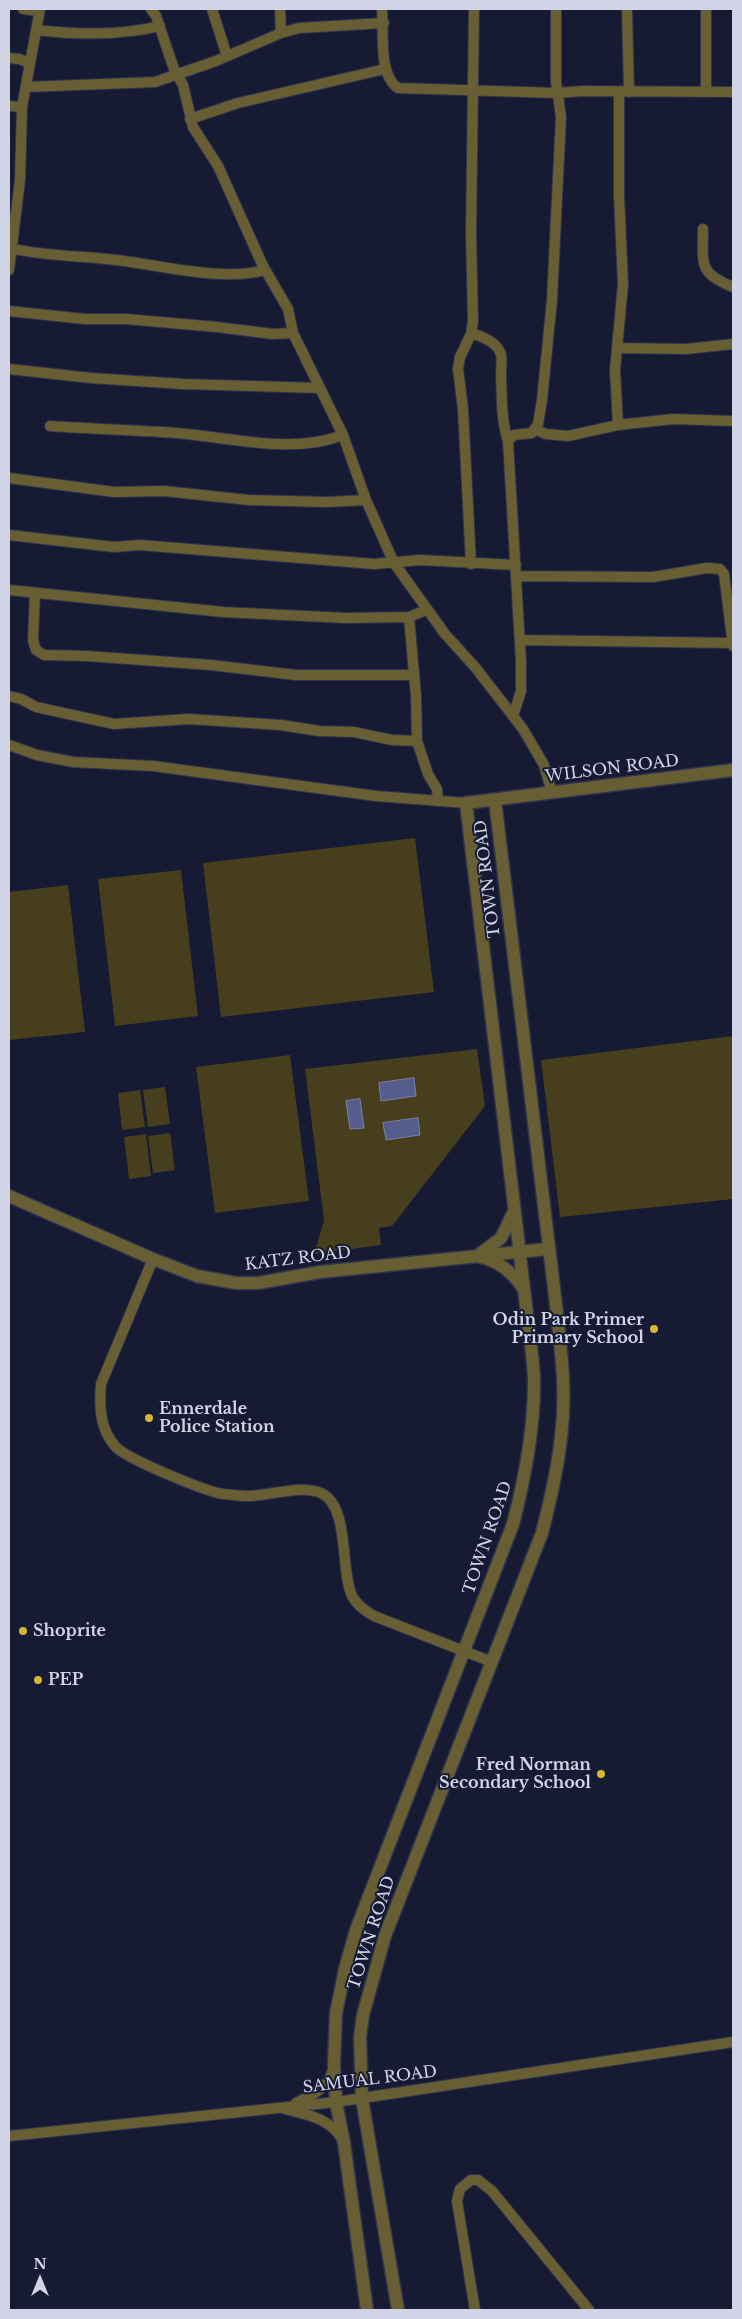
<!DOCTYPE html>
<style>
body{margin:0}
#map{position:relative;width:742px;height:2319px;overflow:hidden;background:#171a33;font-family:"Libre Baskerville",serif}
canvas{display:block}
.frame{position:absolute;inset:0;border:10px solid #d1d4e6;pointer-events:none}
.north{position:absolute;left:15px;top:2254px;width:50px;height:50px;-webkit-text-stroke:4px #171a33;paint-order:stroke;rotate:0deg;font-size:14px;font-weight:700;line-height:20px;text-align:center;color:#d1d4e6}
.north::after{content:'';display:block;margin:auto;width:18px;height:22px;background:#d1d4e6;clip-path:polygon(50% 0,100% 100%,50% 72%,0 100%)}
</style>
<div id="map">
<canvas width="742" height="2319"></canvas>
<div class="frame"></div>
<div class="north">N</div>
</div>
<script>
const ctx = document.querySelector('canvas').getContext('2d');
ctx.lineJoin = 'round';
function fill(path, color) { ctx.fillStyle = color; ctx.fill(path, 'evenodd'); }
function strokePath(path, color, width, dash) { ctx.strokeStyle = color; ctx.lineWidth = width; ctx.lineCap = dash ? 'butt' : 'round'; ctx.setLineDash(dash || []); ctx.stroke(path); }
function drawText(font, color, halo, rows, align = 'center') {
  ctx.font = font + ' "Libre Baskerville",serif'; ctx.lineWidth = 4; ctx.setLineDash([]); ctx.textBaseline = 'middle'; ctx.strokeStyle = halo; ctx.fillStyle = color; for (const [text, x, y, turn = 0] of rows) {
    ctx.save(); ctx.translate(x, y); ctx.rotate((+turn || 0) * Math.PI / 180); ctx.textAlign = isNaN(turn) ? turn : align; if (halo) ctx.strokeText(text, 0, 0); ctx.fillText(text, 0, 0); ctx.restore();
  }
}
const green = new Path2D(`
 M 415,838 L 434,992 L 221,1017 L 203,863 Z
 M 181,870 L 198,1016 L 115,1026 L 98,879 Z
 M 68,885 L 85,1032 L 9,1040 L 9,892 Z
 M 733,1036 L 733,1199 L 560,1217 L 541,1060 Z
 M 477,1049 L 485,1106 L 392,1226 L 379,1228 L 381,1245 L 314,1254 L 324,1220 L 305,1069 Z
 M 290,1055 L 309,1201 L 215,1213 L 196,1067 Z
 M 165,1087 L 170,1124 L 148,1127 L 143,1090 Z
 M 140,1090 L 145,1127 L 122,1130 L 118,1093 Z
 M 170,1133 L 175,1170 L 153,1173 L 148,1136 Z
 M 146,1134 L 151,1176 L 129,1179 L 124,1137 Z`);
const water = new Path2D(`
 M 414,1078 L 416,1096 L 381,1101 L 379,1083 Z
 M 360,1099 L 364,1128 L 350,1129 L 346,1101 Z
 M 418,1118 L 420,1135 L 386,1140 L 383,1123 Z`);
const minor = new Path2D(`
 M 23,9 L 39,11
 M 151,9 L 156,16 L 174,69 L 183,85 L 193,127 L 218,166 L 263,266 L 288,309 L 293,333 L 343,435 L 366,500 L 394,563 L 445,634 L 475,667 L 523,729 L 544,765 L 552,793
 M 212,9 L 227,56
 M 280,9 L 281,33
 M 382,9 C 384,31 378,75 398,88 L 557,93 L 583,91 L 733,92
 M 627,9 L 629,92
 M 36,30 C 78,35 119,36 160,26
 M 9,58 L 20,59 L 30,64
 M 26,87 L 155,82 L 216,61 L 281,33 L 299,28 L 384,23
 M 706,92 L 706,9
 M 9,106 L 22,107
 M 190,119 L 238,103 L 385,69
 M 703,229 C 703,264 698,273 733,287
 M 9,248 C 43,256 81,256 116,260 C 160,265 223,282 265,270
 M 9,270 L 20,180 L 22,107 L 40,9
 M 9,311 L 85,319 L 126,319 L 217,327 L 273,334 L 293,333
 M 471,334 C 480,335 496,342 500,352 C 503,357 501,368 501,375 C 502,397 501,420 508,441
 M 617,348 L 686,349 L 733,344
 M 9,369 L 91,378 L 183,384 L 319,388
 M 618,425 L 615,370 L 623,284 L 619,196 L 619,92
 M 50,426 C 92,429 134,430 176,433 C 229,437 292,455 343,435
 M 535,429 L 546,434 L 568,436 L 618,425 L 673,419 L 733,421
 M 9,478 L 114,492 L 164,491 L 249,500 L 327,502 L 366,500
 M 9,535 L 114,547 L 140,545 L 374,564 L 420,560 L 516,565
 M 471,564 L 463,409 L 458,369 L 460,357 L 471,334 L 473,321 L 471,234 L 474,9
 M 517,576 L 653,577 L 707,568 L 720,569 L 724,574 L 733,646
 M 9,590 L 223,612 L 346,618 L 409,617 L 426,610
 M 35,593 L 33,640 L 36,650 L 44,655 L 87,656 L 211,665 L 296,675 L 413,675
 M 409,617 L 416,696 L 417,741 L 428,774 L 437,789 L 438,801
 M 520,640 L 733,643
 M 9,696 L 21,699 L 36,707 L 114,724 L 189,719 L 281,725 L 319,731 L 354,732 L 392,740 L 417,741
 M 513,716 L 521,691 L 521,662 L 508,441 L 514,435 L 532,433 L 538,424 L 542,400 L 552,300 L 561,117 L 556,82 L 556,9
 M 9,745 L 37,755 L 73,762 L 153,766 L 376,796 L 466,803
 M 153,1259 L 101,1384 C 99,1406 100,1429 115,1446 C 126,1459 199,1488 218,1493 C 227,1495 236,1495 245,1496 C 268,1497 298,1484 321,1493 C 350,1506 340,1570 352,1596 C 357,1605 365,1611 374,1616 L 492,1662
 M 296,2103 C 312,2095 329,2088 333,2069
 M 285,2109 C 309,2115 329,2118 343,2140
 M 9,2136 L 336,2102 L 733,2042
 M 475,2310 L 457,2201 L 460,2189 L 471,2180 L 478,2180 L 492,2191 L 589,2310`);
const tertiary = new Path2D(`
 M 9,1196 L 153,1259 L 197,1276 L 236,1283 L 258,1283 L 320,1272 L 548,1249
 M 480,1254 L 501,1238 L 513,1213
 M 480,1257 C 498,1261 513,1273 523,1288
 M 367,2310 L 344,2143 L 336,2102 L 334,2064 L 336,2013 L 345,1969 L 356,1930 L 513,1524 C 525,1478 534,1431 534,1383 C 534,1360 529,1336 527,1314 L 466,803 L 733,770
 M 398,2310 L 362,2099 L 360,2037 L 363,2015 L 385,1936 L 542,1533 C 555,1482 566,1431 563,1378 C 562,1356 559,1335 557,1313 L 495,800`);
const markers = [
 [654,1329,5,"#d4b635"],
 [149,1418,5,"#d4b635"],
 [23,1631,5,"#d4b635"],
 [38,1680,5,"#d4b635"],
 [601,1774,5,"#d4b635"]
];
const streetNames = [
 ["WILSON ROAD",612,769,-7],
 ["TOWN ROAD",488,879,-97],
 ["KATZ ROAD",298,1259,-7],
 ["TOWN ROAD",488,1538,-71],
 ["TOWN ROAD",372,1933,-72],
 ["SAMUAL ROAD",370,2080,-7]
];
const poiNames = [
 ["Odin Park Primer",644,1320,"right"],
 ["Primary School",644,1338,"right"],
 ["Ennerdale",159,1409],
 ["Police Station",159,1427],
 ["Shoprite",33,1631],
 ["PEP",48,1680],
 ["Fred Norman",591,1765,"right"],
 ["Secondary School",591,1783,"right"]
];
fill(green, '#463e1d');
fill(water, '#565d8d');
strokePath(water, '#7b81a8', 1);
strokePath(minor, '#31344c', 12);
strokePath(tertiary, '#31344c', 15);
strokePath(minor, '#685e33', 10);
strokePath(tertiary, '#685e33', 12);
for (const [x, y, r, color] of markers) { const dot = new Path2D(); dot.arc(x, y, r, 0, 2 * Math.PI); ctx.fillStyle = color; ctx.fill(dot); strokePath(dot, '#171a33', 2); }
drawText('16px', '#d1d4e6', '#171a33', streetNames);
drawText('bold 16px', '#d1d4e6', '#171a33', poiNames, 'left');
</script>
